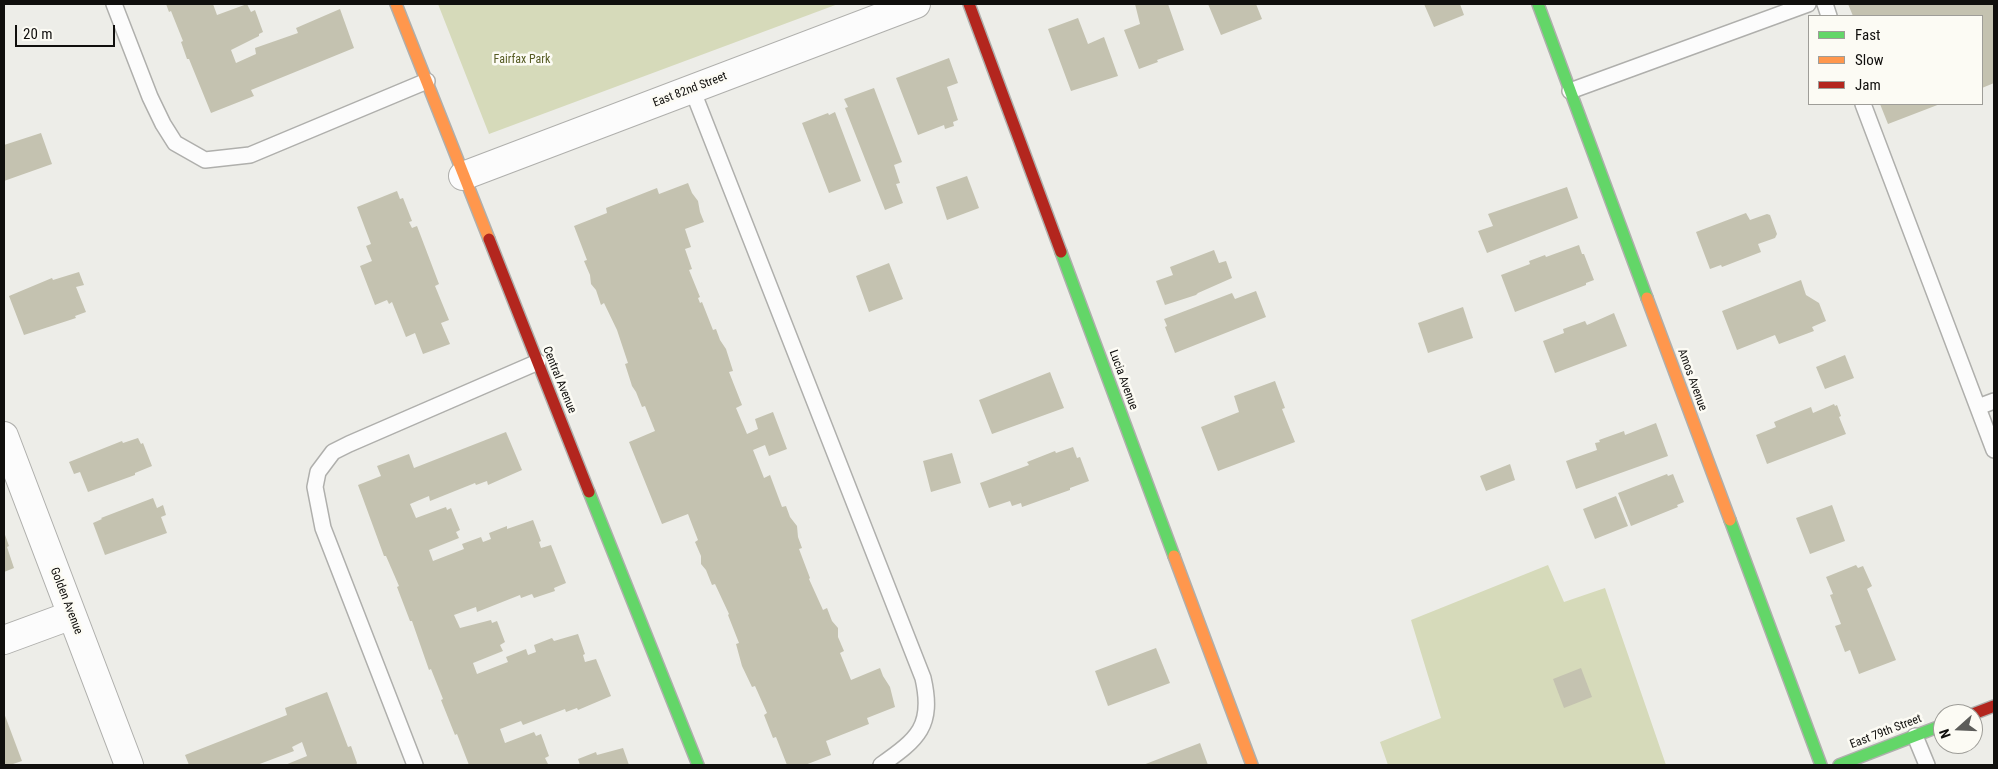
<!DOCTYPE html>
<style>
body{margin:0}
#map{position:relative;width:1998px;height:769px;overflow:hidden;background:#edede8;font-family:"Roboto Condensed",sans-serif}
canvas{display:block}
.frame{position:absolute;inset:0;border:5px solid #100f0d;pointer-events:none}
.legend{position:absolute;left:1808px;top:15px;width:175px;height:90px;box-sizing:border-box;background:#fcfbf4;border:1px solid #9e9d98;margin:0;padding:6px 9px;list-style:none;font-size:15px;color:#100f0d}
.legend li{display:flex;align-items:center;gap:10px;height:25px}
.legend b{width:25px;border:1px solid #9e9d98}
.north{position:absolute;left:1933px;top:704px;width:50px;height:50px;box-sizing:border-box;background:#fcfbf4;border:1px solid #9e9d98;border-radius:50%;rotate:250deg;font-size:14px;font-weight:700;line-height:20px;text-align:center;color:#100f0d}
.north::after{content:'';display:block;margin:auto;width:18px;height:22px;background:#5d5d5a;clip-path:polygon(50% 0,100% 100%,50% 72%,0 100%)}
.scale{position:absolute;left:15px;top:25px;width:100px;height:22px;box-sizing:border-box;border:2px solid #100f0d;border-top:0;padding-left:6px;font-size:15px;line-height:18px;white-space:nowrap;color:#100f0d;-webkit-text-stroke:4px #fcfbf4;paint-order:stroke}
</style>
<div id="map">
<canvas width="1998" height="769"></canvas>
<div class="frame"></div>
<ul class="legend">
<li><b style="height:6px;background:#63d668"></b>Fast</li>
<li><b style="height:6px;background:#ff974d"></b>Slow</li>
<li><b style="height:6px;background:#b3261e"></b>Jam</li>
</ul>
<div class="north">N</div>
<div class="scale">20 m</div>
</div>
<script>
const ctx = document.querySelector('canvas').getContext('2d');
ctx.lineJoin = 'round';
function fill(path, color) { ctx.fillStyle = color; ctx.fill(path, 'evenodd'); }
function strokePath(path, color, width, dash) { ctx.strokeStyle = color; ctx.lineWidth = width; ctx.lineCap = dash ? 'butt' : 'round'; ctx.setLineDash(dash || []); ctx.stroke(path); }
function drawText(font, color, halo, rows, align = 'center') {
  ctx.font = font + ' "Roboto Condensed",sans-serif'; ctx.lineWidth = 5; ctx.setLineDash([]); ctx.textBaseline = 'middle'; ctx.strokeStyle = halo; ctx.fillStyle = color; for (const [text, x, y, turn = 0] of rows) {
    ctx.save(); ctx.translate(x, y); ctx.rotate((+turn || 0) * Math.PI / 180); ctx.textAlign = isNaN(turn) ? turn : align; if (halo) ctx.strokeText(text, 0, 0); ctx.fillText(text, 0, 0); ctx.restore();
  }
}
const green = new Path2D(`
 M 438,4 L 838,4 L 489,134 Z
 M 1548,565 L 1564,602 L 1605,588 L 1666,765 L 1388,765 L 1380,742 L 1441,718 L 1411,620 Z`);
const building = new Path2D(`
 M 166,4 L 213,4 L 217,15 L 247,4 L 251,12 L 255,10 L 263,32 L 259,34 L 259,36 L 231,50 L 236,63 L 256,54 L 255,48 L 298,33 L 296,28 L 340,9 L 354,48 L 251,90 L 254,96 L 211,113 L 189,59 L 187,59 L 181,42 L 183,41 L 171,11 L 169,12 Z
 M 1135,4 L 1168,4 L 1184,50 L 1157,60 L 1158,62 L 1139,69 L 1124,30 L 1140,24 Z
 M 1208,4 L 1256,4 L 1262,19 L 1221,35 Z
 M 1424,4 L 1460,4 L 1464,15 L 1434,27 Z
 M 1848,4 L 1994,4 L 1994,83 L 1982,88 L 1982,16 L 1853,16 Z
 M 1078,18 L 1088,44 L 1104,37 L 1118,76 L 1071,91 L 1048,29 Z
 M 949,58 L 958,83 L 947,87 L 958,120 L 953,122 L 954,126 L 945,129 L 944,125 L 918,135 L 896,78 Z
 M 874,88 L 902,162 L 894,165 L 900,183 L 896,184 L 903,203 L 885,210 L 845,108 L 848,107 L 844,99 Z
 M 1880,104 L 1940,104 L 1888,124 Z
 M 835,112 L 861,181 L 829,193 L 802,123 L 828,113 L 829,115 Z
 M 41,133 L 52,164 L 4,181 L 4,145 Z
 M 967,176 L 979,208 L 947,220 L 936,187 Z
 M 688,183 L 692,193 L 698,201 L 700,212 L 704,222 L 685,229 L 691,247 L 685,249 L 692,269 L 689,270 L 700,297 L 698,298 L 700,303 L 702,302 L 713,330 L 716,329 L 720,340 L 726,349 L 733,371 L 729,372 L 742,405 L 736,408 L 747,434 L 758,429 L 755,419 L 773,412 L 787,449 L 769,456 L 765,445 L 753,450 L 764,478 L 770,475 L 782,507 L 786,506 L 790,517 L 797,526 L 798,537 L 802,548 L 799,549 L 810,578 L 809,579 L 823,610 L 827,608 L 832,621 L 838,628 L 838,637 L 844,651 L 840,653 L 851,680 L 880,668 L 883,676 L 890,687 L 895,707 L 867,718 L 869,724 L 826,741 L 831,755 L 805,765 L 787,765 L 776,737 L 773,738 L 764,715 L 767,713 L 755,686 L 752,687 L 742,666 L 736,644 L 739,643 L 728,615 L 729,614 L 715,584 L 712,585 L 706,570 L 701,564 L 701,556 L 695,542 L 698,540 L 688,514 L 662,524 L 629,442 L 655,431 L 645,406 L 642,407 L 636,392 L 632,386 L 625,364 L 628,363 L 617,330 L 604,303 L 601,305 L 596,290 L 591,284 L 590,275 L 584,261 L 587,260 L 574,226 L 607,213 L 606,208 L 657,188 L 659,194 Z
 M 1567,187 L 1578,218 L 1487,253 L 1478,231 L 1493,226 L 1488,214 Z
 M 397,191 L 400,199 L 403,198 L 412,221 L 409,222 L 412,228 L 417,226 L 439,284 L 435,286 L 449,320 L 441,323 L 450,344 L 423,354 L 415,333 L 406,337 L 392,302 L 389,304 L 387,300 L 375,305 L 360,266 L 372,261 L 366,246 L 371,244 L 357,207 Z
 M 1746,213 L 1750,220 L 1767,214 L 1770,215 L 1777,234 L 1775,238 L 1758,244 L 1761,252 L 1722,267 L 1721,265 L 1710,269 L 1696,232 Z
 M 1579,245 L 1582,254 L 1584,254 L 1594,280 L 1586,283 L 1586,285 L 1515,312 L 1501,275 L 1530,264 L 1529,261 L 1545,255 L 1546,257 Z
 M 1214,250 L 1219,263 L 1226,261 L 1232,278 L 1198,293 L 1196,295 L 1165,305 L 1156,281 L 1173,275 L 1170,267 Z
 M 889,263 L 903,299 L 869,312 L 856,276 Z
 M 79,272 L 84,285 L 76,287 L 86,312 L 75,316 L 76,318 L 24,335 L 9,296 L 52,278 L 53,280 Z
 M 1801,280 L 1806,295 L 1819,303 L 1826,321 L 1812,327 L 1814,331 L 1779,344 L 1775,335 L 1737,350 L 1722,311 Z
 M 1256,291 L 1266,317 L 1175,353 L 1165,327 L 1167,326 L 1164,319 L 1232,293 L 1235,299 Z
 M 1463,307 L 1473,338 L 1428,353 L 1418,323 Z
 M 1614,313 L 1627,346 L 1555,373 L 1543,341 L 1564,333 L 1563,329 L 1585,321 L 1587,325 Z
 M 1845,355 L 1854,378 L 1825,389 L 1816,367 Z
 M 1050,372 L 1064,408 L 992,434 L 979,400 Z
 M 1275,381 L 1285,408 L 1282,409 L 1295,442 L 1218,471 L 1201,427 L 1239,412 L 1234,396 Z
 M 1834,404 L 1835,406 L 1837,405 L 1841,416 L 1839,417 L 1846,434 L 1767,464 L 1756,435 L 1776,427 L 1774,422 L 1811,407 L 1813,413 Z
 M 1656,423 L 1668,456 L 1576,489 L 1566,461 L 1597,450 L 1595,443 L 1600,442 L 1599,440 L 1624,431 L 1625,435 Z
 M 506,432 L 522,470 L 488,485 L 487,481 L 476,485 L 475,483 L 430,501 L 429,496 L 410,504 L 416,518 L 446,507 L 447,510 L 451,508 L 460,530 L 456,532 L 459,538 L 429,550 L 433,561 L 464,549 L 462,544 L 481,537 L 483,542 L 491,539 L 489,533 L 507,526 L 507,529 L 533,520 L 541,541 L 539,542 L 541,548 L 551,545 L 566,583 L 554,588 L 555,591 L 534,598 L 532,594 L 521,598 L 520,595 L 477,612 L 476,607 L 454,615 L 460,628 L 491,620 L 492,623 L 497,621 L 505,642 L 500,645 L 503,651 L 473,663 L 477,674 L 508,662 L 506,657 L 526,649 L 528,655 L 536,652 L 534,645 L 552,638 L 554,641 L 578,634 L 585,654 L 583,655 L 585,662 L 596,659 L 611,696 L 578,710 L 577,708 L 566,712 L 565,709 L 523,725 L 521,721 L 500,729 L 505,743 L 534,732 L 536,736 L 541,734 L 549,756 L 545,758 L 548,764 L 546,765 L 469,765 L 457,734 L 455,735 L 441,700 L 443,699 L 431,669 L 429,670 L 412,621 L 410,621 L 397,587 L 399,586 L 386,556 L 384,556 L 358,485 L 381,476 L 377,466 L 409,454 L 414,468 Z
 M 138,438 L 141,444 L 143,443 L 152,466 L 135,473 L 135,475 L 88,492 L 80,472 L 74,474 L 69,462 L 122,441 L 123,443 Z
 M 1073,447 L 1077,458 L 1080,457 L 1089,481 L 1070,488 L 1070,490 L 1022,507 L 1021,503 L 1012,506 L 1010,501 L 989,508 L 980,483 L 1029,465 L 1027,462 L 1055,451 L 1056,453 Z
 M 952,453 L 961,483 L 931,492 L 923,461 Z
 M 1510,464 L 1515,480 L 1486,491 L 1480,476 Z
 M 1667,474 L 1668,476 L 1673,474 L 1684,502 L 1677,505 L 1678,507 L 1631,526 L 1618,493 Z
 M 1616,496 L 1628,526 L 1595,539 L 1583,509 Z
 M 153,498 L 157,508 L 163,505 L 166,515 L 161,517 L 167,533 L 105,555 L 93,523 L 102,519 L 101,518 Z
 M 1832,505 L 1845,541 L 1810,554 L 1796,518 Z
 M 4,532 L 9,546 L 7,547 L 14,568 L 4,572 Z
 M 1856,565 L 1858,568 L 1863,566 L 1872,586 L 1867,589 L 1896,660 L 1859,674 L 1850,650 L 1845,652 L 1835,626 L 1841,624 L 1830,595 L 1833,594 L 1826,577 Z
 M 1156,648 L 1170,683 L 1108,706 L 1095,671 Z
 M 1581,668 L 1592,697 L 1564,708 L 1553,679 Z
 M 327,692 L 348,747 L 351,746 L 357,763 L 356,765 L 285,765 L 307,756 L 302,742 L 292,747 L 294,751 L 257,765 L 189,765 L 185,755 L 287,715 L 285,708 Z
 M 4,713 L 22,761 L 10,765 L 4,765 Z
 M 1200,743 L 1208,765 L 1143,765 Z
 M 623,748 L 629,765 L 580,765 L 578,759 L 596,752 L 597,755 Z`);
const lane = new Path2D(`
 M 114,4 L 150,97 L 163,124 L 175,143 L 205,160 L 250,155 L 427,81
 M 1825,4 L 1829,16
 M 692,89 L 923,678 C 934,726 918,739 881,765
 M 1570,91 L 1808,4
 M 1863,104 L 1994,450
 M 1978,407 L 1994,401
 M 1915,736 L 1927,765
 M 415,765 L 323,528 L 315,487 L 318,472 L 333,452 L 349,444 L 538,362`);
const street = new Path2D(`
 M 463,176 L 916,4
 M 4,436 L 129,765
 M 4,640 L 72,615`);
const fast = new Path2D(`
 M 1538,4 L 1647,298
 M 1061,252 L 1174,556
 M 589,492 L 698,765
 M 1730,520 L 1821,765
 M 1839,765 L 1943,725`);
const slow = new Path2D(`
 M 396,4 L 489,239
 M 1647,298 L 1730,520
 M 1174,556 L 1252,765`);
const jam = new Path2D(`
 M 969,4 L 1061,252
 M 489,239 L 589,492
 M 1973,714 L 1994,706`);
const parkNames = [
 ["Fairfax Park",522,60]
];
const streetNames = [
 ["East 82nd Street",690,90,-21],
 ["Central Avenue",559,380,68],
 ["Lucia Avenue",1123,380,70],
 ["Amos Avenue",1692,380,70],
 ["Golden Avenue",66,601,69],
 ["East 79th Street",1886,732,-21]
];
fill(green, '#d6daba');
fill(building, '#c4c2b0');
strokePath(lane, '#afafac', 18);
strokePath(street, '#afafac', 30);
strokePath(fast, '#afafac', 14);
strokePath(slow, '#afafac', 14);
strokePath(jam, '#afafac', 14);
strokePath(lane, '#fcfcfc', 15);
strokePath(street, '#fcfcfc', 28);
strokePath(fast, '#63d668', 11);
strokePath(slow, '#ff974d', 11);
strokePath(jam, '#b3261e', 11);
drawText('12px', '#575c24', '#fcfbf4', parkNames);
drawText('12px', '#100f0d', '#fcfbf4', streetNames);
</script>
